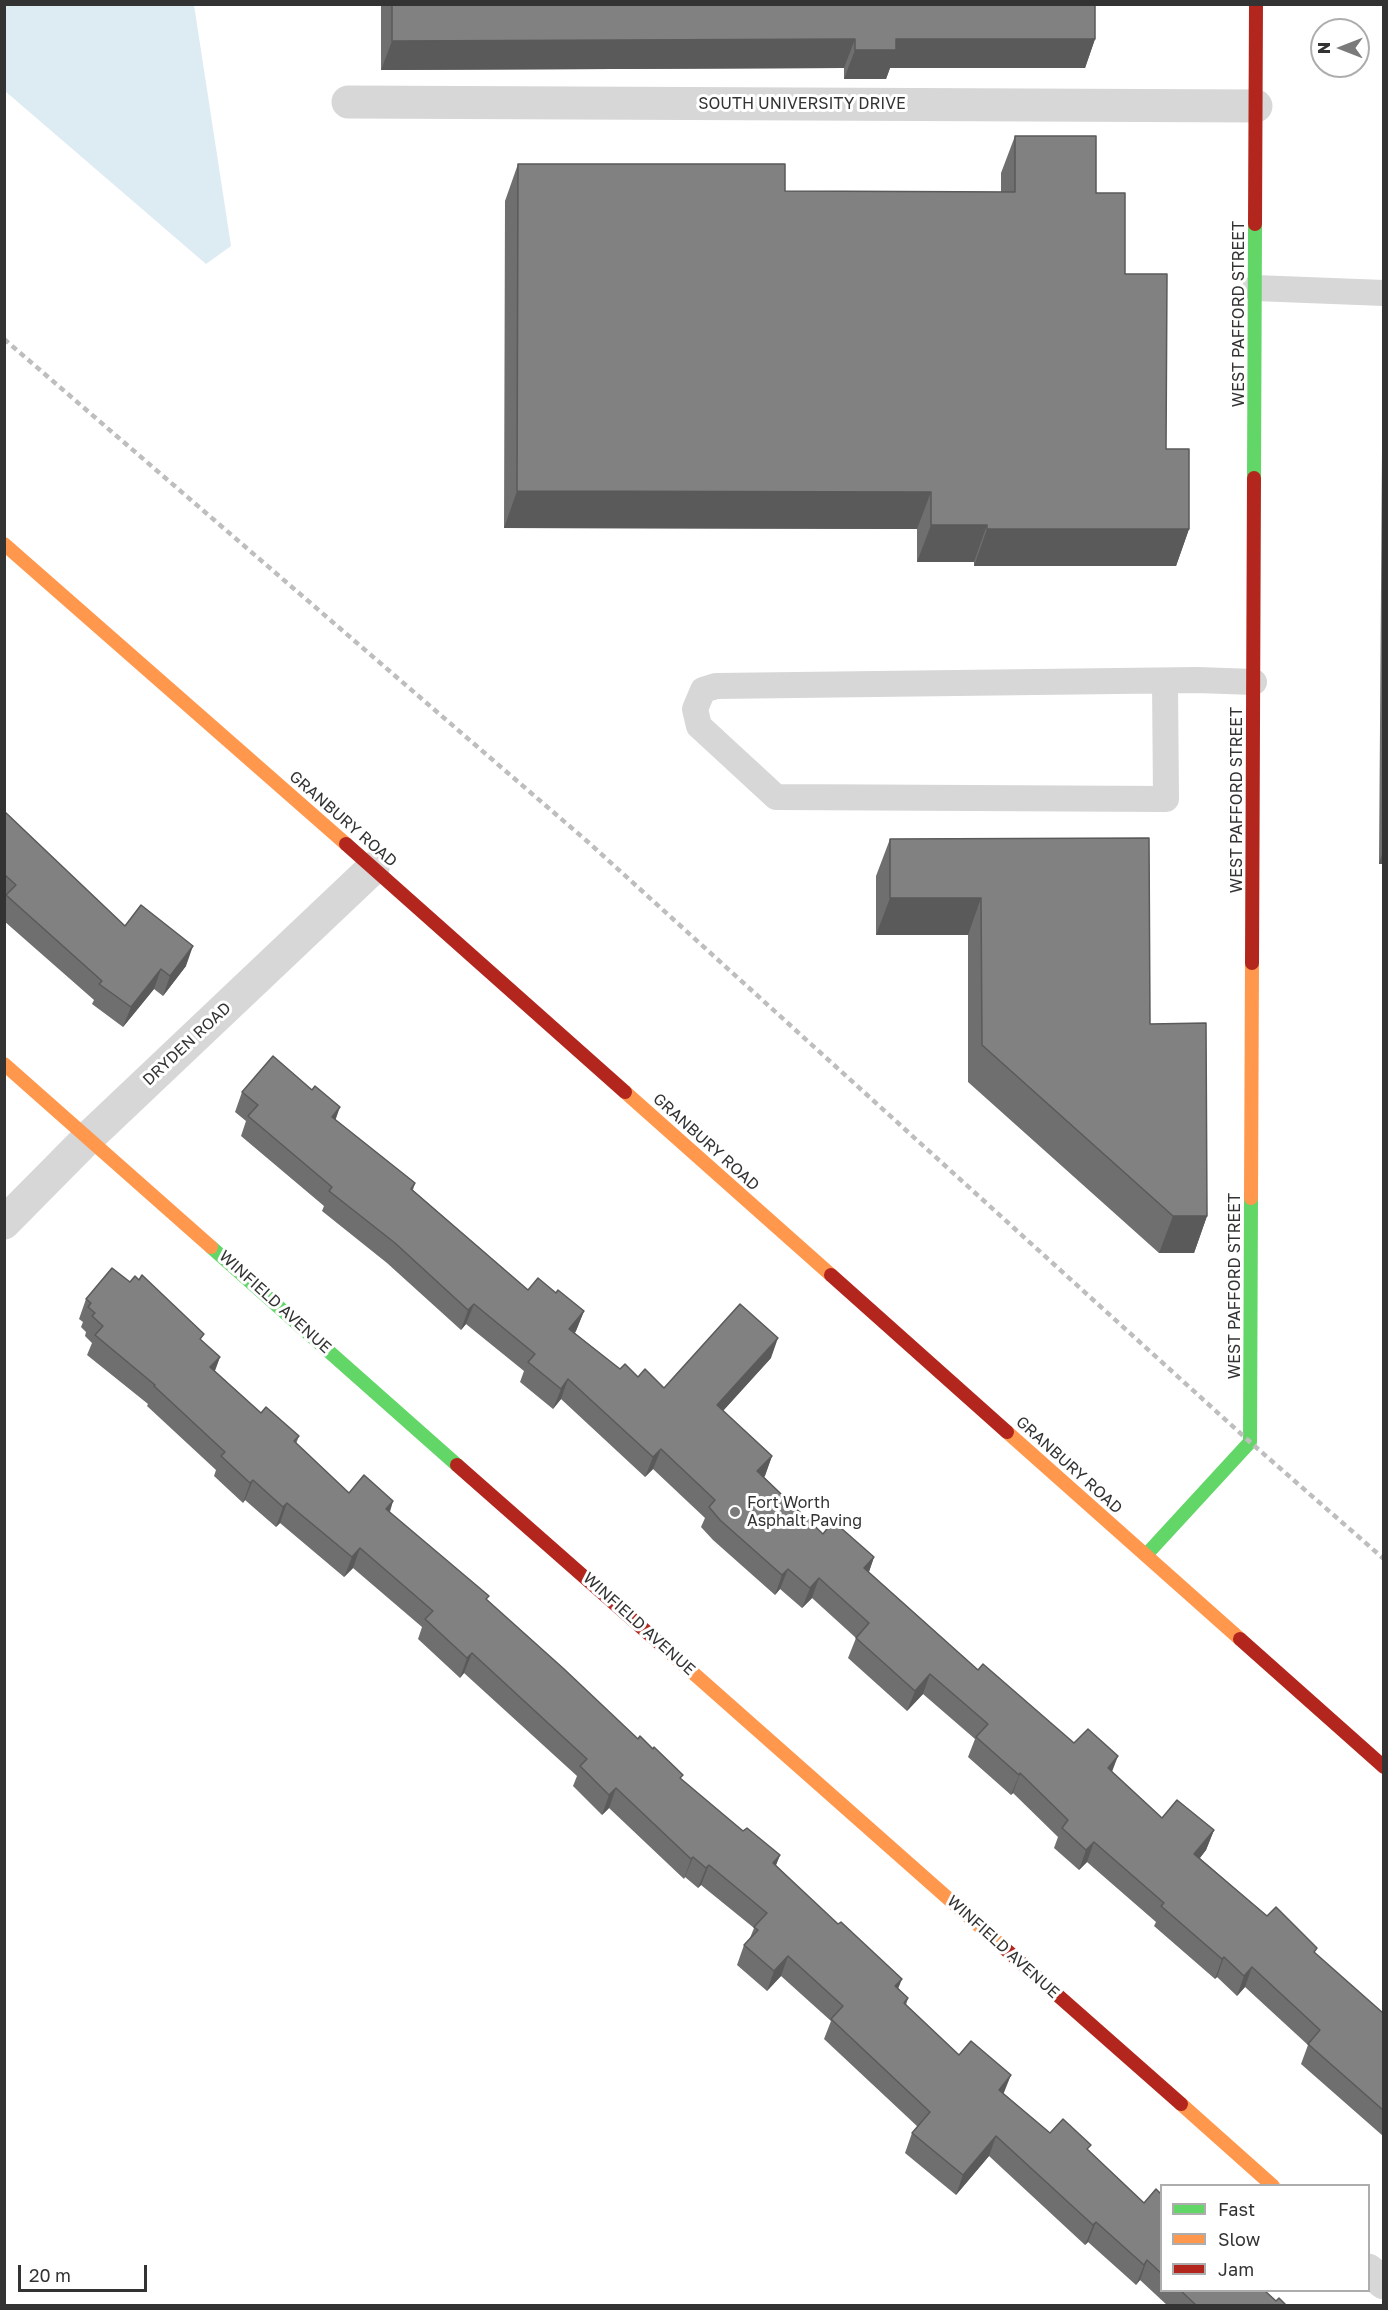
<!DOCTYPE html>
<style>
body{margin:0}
#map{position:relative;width:1388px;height:2310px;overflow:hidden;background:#fff;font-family:"Golos Text",sans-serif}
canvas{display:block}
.frame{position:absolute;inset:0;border:6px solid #333;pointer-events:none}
.legend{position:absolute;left:1160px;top:2184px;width:210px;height:108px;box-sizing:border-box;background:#fff;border:2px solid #adadad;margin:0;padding:8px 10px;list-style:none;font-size:18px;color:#333}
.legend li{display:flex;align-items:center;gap:12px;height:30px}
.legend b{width:30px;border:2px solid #adadad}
.north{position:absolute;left:1310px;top:18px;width:60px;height:60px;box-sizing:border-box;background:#fff;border:2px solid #adadad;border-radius:50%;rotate:270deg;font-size:16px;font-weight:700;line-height:24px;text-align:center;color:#333}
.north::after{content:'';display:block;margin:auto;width:21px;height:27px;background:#7a7a7a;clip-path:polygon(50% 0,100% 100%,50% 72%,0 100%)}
.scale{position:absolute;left:18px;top:2265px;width:129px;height:27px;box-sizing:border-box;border:3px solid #333;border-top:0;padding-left:8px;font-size:18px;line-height:21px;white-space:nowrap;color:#333;-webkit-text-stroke:4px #fff;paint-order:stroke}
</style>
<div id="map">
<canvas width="1388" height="2310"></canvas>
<div class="frame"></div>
<ul class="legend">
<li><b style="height:8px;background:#63d668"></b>Fast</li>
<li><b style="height:8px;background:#ff974d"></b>Slow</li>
<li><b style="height:8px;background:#b3261e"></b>Jam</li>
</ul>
<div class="north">N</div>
<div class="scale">20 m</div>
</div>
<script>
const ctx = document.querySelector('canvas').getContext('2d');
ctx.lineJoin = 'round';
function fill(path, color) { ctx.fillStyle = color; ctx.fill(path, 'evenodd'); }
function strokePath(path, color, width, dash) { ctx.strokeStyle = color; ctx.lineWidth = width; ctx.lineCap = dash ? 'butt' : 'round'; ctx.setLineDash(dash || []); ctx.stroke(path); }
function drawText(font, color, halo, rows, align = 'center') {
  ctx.font = font + ' "Golos Text",sans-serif'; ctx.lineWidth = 6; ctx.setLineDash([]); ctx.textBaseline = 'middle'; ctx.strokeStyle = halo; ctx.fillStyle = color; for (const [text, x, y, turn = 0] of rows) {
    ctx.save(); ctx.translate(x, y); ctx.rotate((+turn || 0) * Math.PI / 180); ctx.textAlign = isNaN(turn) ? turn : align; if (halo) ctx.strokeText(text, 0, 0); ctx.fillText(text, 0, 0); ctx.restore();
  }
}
const water = new Path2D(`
 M 5,4 L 194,5 L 231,246 L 206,264 L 5,91 Z`);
const lane = new Path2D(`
 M 1255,288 L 1384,293
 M 1165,681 L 1166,799 L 776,797 L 699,726 L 695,709 L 703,690 L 716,686 L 1197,680 L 1254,682`);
const street = new Path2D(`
 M 348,102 L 1256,106
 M 4,1223 L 88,1138 L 373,868
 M 1368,2270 L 1384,2283`);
const fast = new Path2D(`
 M 1254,478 L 1255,224
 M 211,1247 L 457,1465
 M 1146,1555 L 1250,1442 L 1251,1198`);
const slow = new Path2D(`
 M 4,544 L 346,844
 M 4,1064 L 211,1247
 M 625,1092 L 831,1275
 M 1251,1198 L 1252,963
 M 1007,1432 L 1240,1639
 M 666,1649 L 1003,1947
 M 1181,2104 L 1273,2186`);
const jam = new Path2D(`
 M 1255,224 L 1256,4
 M 346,844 L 625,1092
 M 1252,963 L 1254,478
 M 831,1275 L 1007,1432
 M 457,1465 L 666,1649
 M 1240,1639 L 1384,1767
 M 1003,1947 L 1181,2104`);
const rail = new Path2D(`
 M 4,339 L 588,842 L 1250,1442 L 1384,1559`);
const wall = new Path2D(`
 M 381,4 L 1095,4 L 1095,39 L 1085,68 L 890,68 L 886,79 L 844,79 L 844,68 L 381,70 Z
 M 1015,136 L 1096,193 L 1125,274 L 1166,449 L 1189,529 L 1176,566 L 974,566 L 974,562 L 917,562 L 917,529 L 504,528 L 505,201 L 518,164 L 785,191 L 1001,192 L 1001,173 Z
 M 1383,446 L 1383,864 L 1379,864 L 1382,451 Z
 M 4,811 L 125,926 L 186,966 L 163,996 L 154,989 L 123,1027 L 92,1004 L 94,1000 L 4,921 Z
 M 1149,838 L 1150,1024 L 1207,1216 L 1194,1253 L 1159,1253 L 968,1082 L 968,935 L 876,935 L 876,876 L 890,839 Z
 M 242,1092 L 336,1120 L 415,1183 L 413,1190 L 528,1290 L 556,1293 L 584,1311 L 575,1333 L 620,1369 L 664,1388 L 771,1358 L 723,1411 L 772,1456 L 764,1477 L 823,1534 L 874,1557 L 869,1572 L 978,1670 L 1112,1772 L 1162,1818 L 1214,1830 L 1206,1850 L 1200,1858 L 1267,1916 L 1315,1953 L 1383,2013 L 1383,2136 L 1301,2064 L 1308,2045 L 1245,1987 L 1237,1996 L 1217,1977 L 1215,1979 L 1154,1926 L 1156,1922 L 1087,1862 L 1079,1870 L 1054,1848 L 1058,1837 L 1013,1793 L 1011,1795 L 968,1757 L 975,1739 L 923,1694 L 907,1711 L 848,1658 L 856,1638 L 812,1598 L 802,1608 L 780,1589 L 775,1595 L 713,1540 L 701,1527 L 705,1518 L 653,1469 L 645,1477 L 561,1399 L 553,1409 L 520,1382 L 524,1371 L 466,1324 L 461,1330 L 387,1263 L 322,1211 L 324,1206 L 241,1136 L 246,1121 L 235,1112 Z
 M 86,1299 L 201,1341 L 220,1357 L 215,1371 L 261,1413 L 299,1436 L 296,1444 L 349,1493 L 393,1501 L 390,1512 L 681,1779 L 743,1831 L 780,1855 L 776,1865 L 908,1998 L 906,2005 L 959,2055 L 1004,2094 L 1050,2133 L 1089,2151 L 1144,2203 L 1161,2194 L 1161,2290 L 1264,2290 L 1276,2301 L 1287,2306 L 1168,2306 L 1140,2280 L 1136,2285 L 1088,2242 L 1085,2245 L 989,2156 L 956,2195 L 905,2153 L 912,2133 L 918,2127 L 824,2039 L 831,2021 L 781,1976 L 767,1991 L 737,1965 L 744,1945 L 750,1938 L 754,1928 L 701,1885 L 698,1888 L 685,1877 L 684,1879 L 609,1808 L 602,1815 L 573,1786 L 577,1776 L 464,1673 L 460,1678 L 418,1639 L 422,1627 L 353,1568 L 344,1577 L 280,1523 L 276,1527 L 245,1500 L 243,1503 L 214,1476 L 216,1470 L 147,1406 L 148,1404 L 87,1355 L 92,1343 L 85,1336 L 86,1332 L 81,1327 L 83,1322 L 79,1319 Z`);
const shadedWall = new Path2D(`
 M 855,39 L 844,68 L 381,70 L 392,41 Z
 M 896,39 L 1095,39 L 1085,68 L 890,68 L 886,79 L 844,79 L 855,50 Z
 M 517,491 L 931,492 L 917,529 L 504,528 Z
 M 931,525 L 987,525 L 974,562 L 917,562 Z
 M 987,529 L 1189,529 L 1176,566 L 974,566 Z
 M 1383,851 L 1383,864 L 1379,864 Z
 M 890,898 L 981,898 L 968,935 L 876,935 Z
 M 193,946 L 186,966 L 163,996 L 170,976 Z
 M 161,969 L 154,989 L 123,1027 L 131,1007 Z
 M 340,1107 L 333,1127 L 332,1117 Z
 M 1173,1216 L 1207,1216 L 1194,1253 L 1159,1253 Z
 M 474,1304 L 466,1324 L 461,1330 L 468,1310 Z
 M 584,1311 L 576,1331 L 562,1349 L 569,1329 Z
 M 778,1338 L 771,1358 L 710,1425 L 717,1405 Z
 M 220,1357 L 212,1377 L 210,1367 Z
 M 568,1379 L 561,1399 L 553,1409 L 561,1389 Z
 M 661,1449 L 653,1469 L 645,1477 L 653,1457 Z
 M 772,1456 L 765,1476 L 750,1491 L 757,1471 Z
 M 253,1480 L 245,1500 L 243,1503 L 250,1483 Z
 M 393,1501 L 386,1521 L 386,1509 Z
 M 287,1503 L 280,1523 L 276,1527 L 283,1507 Z
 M 360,1548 L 353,1568 L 344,1577 L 352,1557 Z
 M 874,1557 L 867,1577 L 864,1568 Z
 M 788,1569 L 780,1589 L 775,1595 L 782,1575 Z
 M 819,1578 L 812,1598 L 802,1608 L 810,1588 Z
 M 472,1653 L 464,1673 L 460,1678 L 467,1658 Z
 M 930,1674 L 923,1694 L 907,1711 L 915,1691 Z
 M 1118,1756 L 1110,1777 L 1108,1768 Z
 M 1020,1773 L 1013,1793 L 1011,1795 L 1019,1775 Z
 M 616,1788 L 609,1808 L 602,1815 L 609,1795 Z
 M 1214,1830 L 1206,1850 L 1187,1874 L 1194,1854 Z
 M 1094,1842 L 1087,1862 L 1079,1870 L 1086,1850 Z
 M 780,1855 L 772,1875 L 773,1863 Z
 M 693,1857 L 685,1877 L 684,1879 L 691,1859 Z
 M 709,1865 L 701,1885 L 698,1888 L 706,1868 Z
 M 788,1956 L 781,1976 L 767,1991 L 774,1971 Z
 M 1224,1957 L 1217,1977 L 1215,1979 L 1222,1959 Z
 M 1252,1967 L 1245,1987 L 1237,1996 L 1244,1976 Z
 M 902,1979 L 894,1999 L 895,1986 Z
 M 1011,2075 L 1003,2095 L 999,2090 Z
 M 996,2136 L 989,2156 L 956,2195 L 963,2175 Z
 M 1096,2222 L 1088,2242 L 1085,2245 L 1093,2225 Z
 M 1147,2260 L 1140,2280 L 1136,2285 L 1144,2265 Z`);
const building = new Path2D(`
 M 392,4 L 1095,4 L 1095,39 L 896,39 L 896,50 L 855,50 L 855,39 L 392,41 Z
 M 1015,136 L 1096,136 L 1096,193 L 1125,193 L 1125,274 L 1167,274 L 1166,449 L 1189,449 L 1189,529 L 987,529 L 987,525 L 931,525 L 931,492 L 517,491 L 518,164 L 785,164 L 785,191 L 1015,192 Z
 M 4,811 L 125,926 L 141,905 L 193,946 L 170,976 L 161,969 L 131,1007 L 99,984 L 102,981 L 6,895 L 16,885 L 4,874 Z
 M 1149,838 L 1150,1024 L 1206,1023 L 1207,1216 L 1173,1216 L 982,1045 L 981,898 L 890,898 L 890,839 Z
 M 273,1056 L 312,1090 L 315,1086 L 340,1107 L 332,1117 L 415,1183 L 411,1189 L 528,1290 L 538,1278 L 556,1293 L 558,1290 L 584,1311 L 569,1329 L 620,1369 L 625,1364 L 638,1377 L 645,1369 L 664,1388 L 740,1304 L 778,1338 L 717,1405 L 772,1456 L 757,1471 L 823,1534 L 833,1521 L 874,1557 L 864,1568 L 978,1670 L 983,1664 L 1074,1743 L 1088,1729 L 1118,1756 L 1108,1768 L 1162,1818 L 1177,1800 L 1214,1830 L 1194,1854 L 1267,1916 L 1276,1907 L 1317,1948 L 1314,1952 L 1383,2013 L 1383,2110 L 1308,2044 L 1320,2030 L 1252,1967 L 1244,1976 L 1224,1957 L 1222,1959 L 1161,1906 L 1164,1903 L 1094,1842 L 1086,1850 L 1062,1828 L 1068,1820 L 1020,1773 L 1019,1775 L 976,1737 L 988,1724 L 930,1674 L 915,1691 L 856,1638 L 869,1623 L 819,1578 L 810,1588 L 788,1569 L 782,1575 L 720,1520 L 709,1507 L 715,1500 L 661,1449 L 653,1457 L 568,1379 L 561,1389 L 528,1362 L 535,1354 L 474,1304 L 468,1310 L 395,1243 L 329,1191 L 332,1187 L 248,1116 L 258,1105 L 242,1092 Z
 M 112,1268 L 130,1282 L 135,1276 L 139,1280 L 142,1275 L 204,1334 L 200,1339 L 220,1357 L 210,1367 L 261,1413 L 266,1407 L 299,1436 L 294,1441 L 349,1493 L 364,1475 L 393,1501 L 386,1509 L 489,1596 L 486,1599 L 564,1669 L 638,1739 L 640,1736 L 653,1749 L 654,1747 L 683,1775 L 680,1778 L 743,1831 L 747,1828 L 780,1855 L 773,1863 L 838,1924 L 841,1922 L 902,1979 L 895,1986 L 908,1998 L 904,2003 L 959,2055 L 971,2041 L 1011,2075 L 999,2090 L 1050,2133 L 1063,2119 L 1091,2145 L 1087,2149 L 1144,2203 L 1156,2189 L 1161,2194 L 1161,2273 L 1147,2260 L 1144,2265 L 1096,2222 L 1093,2225 L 996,2136 L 963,2175 L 912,2133 L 930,2112 L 831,2019 L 843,2006 L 788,1956 L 774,1971 L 744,1945 L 758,1930 L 754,1927 L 767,1913 L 709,1865 L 706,1868 L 693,1857 L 691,1859 L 616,1788 L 609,1795 L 580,1766 L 587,1759 L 472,1653 L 467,1658 L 425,1619 L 433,1611 L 360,1548 L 352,1557 L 287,1503 L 283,1507 L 253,1480 L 250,1483 L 221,1456 L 225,1452 L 154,1386 L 155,1385 L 95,1335 L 103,1326 L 92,1316 L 95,1313 L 88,1307 L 91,1303 L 86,1299 Z
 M 1180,2290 L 1264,2290 L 1276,2301 L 1279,2298 L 1287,2306 L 1197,2306 Z`);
const markers = [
 [735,1512,6,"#7a7a7a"]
];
const streetNames = [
 ["SOUTH UNIVERSITY DRIVE",802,104],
 ["WEST PAFFORD STREET",1239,314,-90],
 ["WEST PAFFORD STREET",1237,800,-90],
 ["GRANBURY ROAD",343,819,41],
 ["DRYDEN ROAD",187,1044,-43],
 ["GRANBURY ROAD",706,1142,42],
 ["WEST PAFFORD STREET",1235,1286,-90],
 ["WINFIELD AVENUE",275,1302,42],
 ["GRANBURY ROAD",1069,1465,42],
 ["WINFIELD AVENUE",639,1624,42],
 ["WINFIELD AVENUE",1003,1947,42]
];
const poiNames = [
 ["Fort Worth",747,1503],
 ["Asphalt Paving",747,1521]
];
fill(water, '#ddebf3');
strokePath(lane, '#d7d7d7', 26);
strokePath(street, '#d7d7d7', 33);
strokePath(fast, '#63d668', 14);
strokePath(slow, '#ff974d', 14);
strokePath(jam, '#b3261e', 14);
strokePath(rail, '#bebebe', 4.5, [6, 4.5]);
fill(wall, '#6f6f6f');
fill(shadedWall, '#5a5a5a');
fill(building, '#818181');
strokePath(building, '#5a5a5a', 1.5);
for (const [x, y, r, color] of markers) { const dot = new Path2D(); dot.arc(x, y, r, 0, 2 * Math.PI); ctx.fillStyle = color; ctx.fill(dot); strokePath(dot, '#fff', 2); }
drawText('16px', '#333', '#fff', streetNames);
drawText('16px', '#333', '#fff', poiNames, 'left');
</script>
